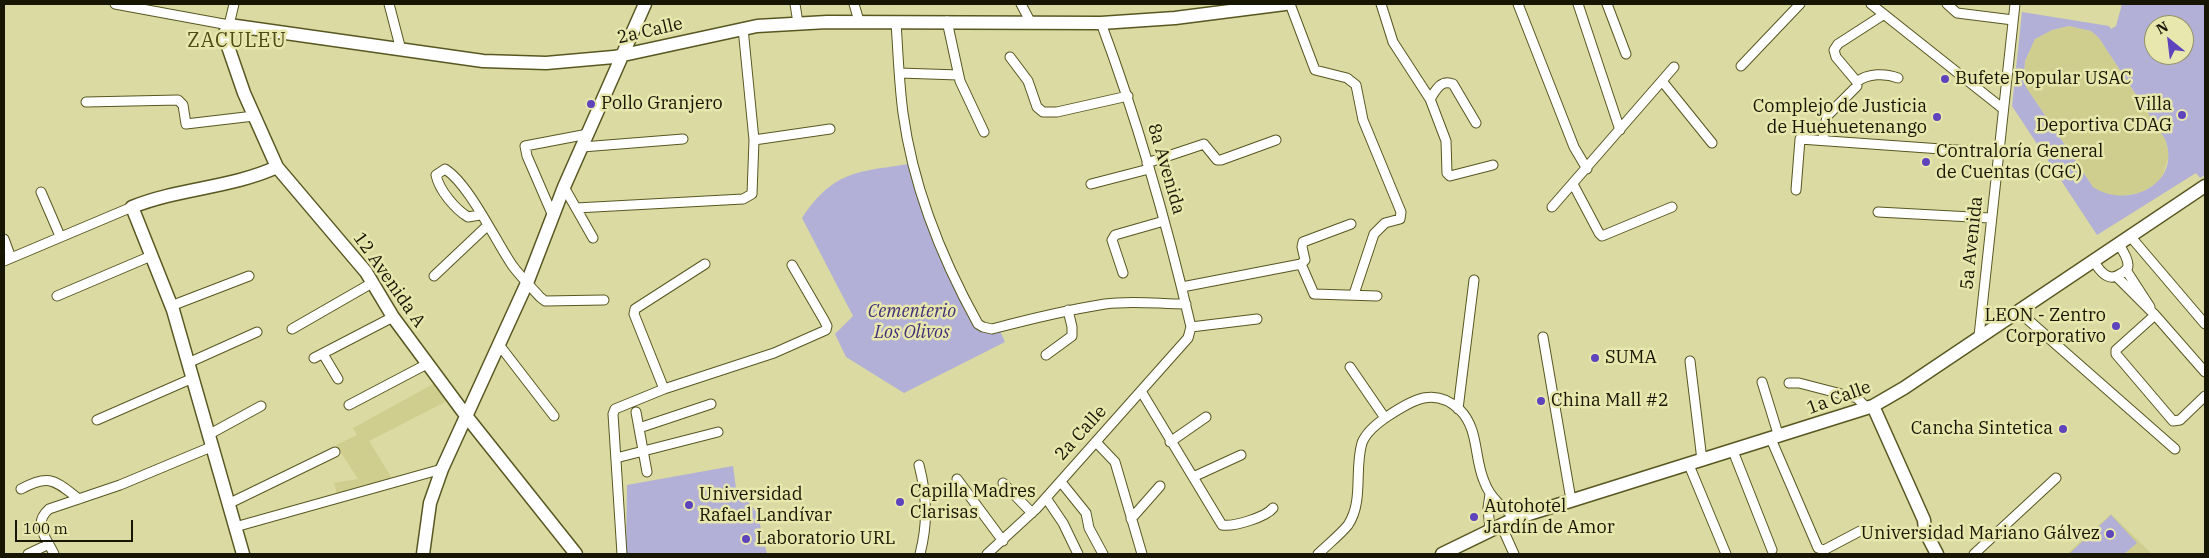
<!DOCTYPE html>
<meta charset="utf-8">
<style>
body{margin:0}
#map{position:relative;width:2209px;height:558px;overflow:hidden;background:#dadaa2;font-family:"IBM Plex Serif",serif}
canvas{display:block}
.frame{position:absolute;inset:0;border:5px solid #171602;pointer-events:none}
.north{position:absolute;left:2144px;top:15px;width:50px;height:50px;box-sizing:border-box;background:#e7e7ae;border:1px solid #949369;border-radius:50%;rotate:331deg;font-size:14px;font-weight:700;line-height:20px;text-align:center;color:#171602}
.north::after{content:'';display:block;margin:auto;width:18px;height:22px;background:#5d43bc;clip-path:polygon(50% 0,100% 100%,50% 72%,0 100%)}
.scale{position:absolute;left:15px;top:520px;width:118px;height:22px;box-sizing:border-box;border:2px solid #171602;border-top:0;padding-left:6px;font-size:15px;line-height:18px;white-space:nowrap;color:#171602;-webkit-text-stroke:4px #e7e7ae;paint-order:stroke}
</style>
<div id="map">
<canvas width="2209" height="558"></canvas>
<div class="frame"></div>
<div class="north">N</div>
<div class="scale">100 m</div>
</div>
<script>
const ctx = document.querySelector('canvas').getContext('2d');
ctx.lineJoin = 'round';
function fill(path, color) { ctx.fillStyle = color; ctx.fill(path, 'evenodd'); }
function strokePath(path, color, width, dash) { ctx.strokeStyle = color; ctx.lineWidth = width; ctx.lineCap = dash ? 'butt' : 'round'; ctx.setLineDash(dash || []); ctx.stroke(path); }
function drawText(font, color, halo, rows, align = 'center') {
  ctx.font = font + ' "IBM Plex Serif",serif'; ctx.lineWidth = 5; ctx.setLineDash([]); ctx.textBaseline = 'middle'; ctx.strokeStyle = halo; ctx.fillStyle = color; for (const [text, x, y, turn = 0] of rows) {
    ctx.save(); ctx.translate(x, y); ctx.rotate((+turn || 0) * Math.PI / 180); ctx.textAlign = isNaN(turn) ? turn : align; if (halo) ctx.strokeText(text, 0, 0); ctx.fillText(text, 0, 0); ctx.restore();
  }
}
const built = new Path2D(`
 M 2069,26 L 2091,31 L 2099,38 L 2165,139 L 2169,155 L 2163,174 L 2158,182 L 2141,193 L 2115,196 L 2102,193 L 2093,187 L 2026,87 L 2025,61 L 2035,39 L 2052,30 Z
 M 435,383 L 447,401 L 369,441 L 393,480 L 337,494 L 334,483 L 358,479 L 336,445 L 357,435 L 353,428 Z
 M 2111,514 L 2152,554 L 2067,554 Z`);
const green = new Path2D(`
 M 2122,4 L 2205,4 L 2205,175 L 2200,178 L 2196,173 L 2097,235 L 2012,106 L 2022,12 L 2109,26 L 2111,29 L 2116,26 ZM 2154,25 L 2184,25 L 2184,55 L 2154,55 ZM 2069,26 L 2091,31 L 2099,38 L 2165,139 C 2183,184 2127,210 2093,187 L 2026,87 L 2024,76 L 2025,61 L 2035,39 L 2052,30 Z
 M 915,163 L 931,216 L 983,330 L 1000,331 L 1005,342 L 904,393 L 846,357 L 835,334 L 853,316 L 802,218 C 835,168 861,172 915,163 Z
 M 733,466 L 736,488 L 757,512 L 767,554 L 626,554 L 627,485 Z
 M 2111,515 L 2137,543 L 2124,554 L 2069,554 Z`);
const street = new Path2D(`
 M 115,4 L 229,25 L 234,4
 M 389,4 L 401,50
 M 795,4 L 798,23
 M 854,4 L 859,21
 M 1021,4 L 1030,21
 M 1290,4 L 1315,70 L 1347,78 L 1356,85 L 1363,120 L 1401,212 L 1400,219 L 1385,223 L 1374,234 L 1354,294
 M 1381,4 L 1393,42 L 1430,99
 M 1518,4 L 1574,147 L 1587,169
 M 1578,4 L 1620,130
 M 1607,4 L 1626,54
 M 1871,4 L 2002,108
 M 1947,4 L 1957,13 L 2013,20
 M 947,21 L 960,81 L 984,132
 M 896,22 C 898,52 899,83 903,113 C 913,187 942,259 978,324 L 983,327 L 992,329 C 1030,319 1067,310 1105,304 C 1131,300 1160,304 1186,304
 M 1010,57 L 1028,81 L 1037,107 L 1043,112 L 1057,112 L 1128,96
 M 1741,66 L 1800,4
 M 900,73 L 958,75
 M 1662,81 L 1712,143
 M 1857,82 C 1867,73 1886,73 1898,78
 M 86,102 L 178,100 L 183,105 L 186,124 L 254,116
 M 1476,123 L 1453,84 C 1441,79 1436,90 1430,99 L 1446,141 L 1447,173 L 1450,176 L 1493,165
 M 754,140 L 830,129
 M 1823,140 L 1827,116 L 1857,86 L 1857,82 L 1836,57 L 1834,50 L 1838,44 L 1883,15
 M 582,147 L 683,139
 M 1147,163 L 1204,144 L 1217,160 L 1221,160 L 1276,140
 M 1091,184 L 1149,169
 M 1573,184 L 1599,233 L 1602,236 L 1672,207
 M 564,187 L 593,238
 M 1796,190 L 1800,139 L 1998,153
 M 41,192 L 60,236
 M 1552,207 L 1674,67
 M 576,208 L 743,199 L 752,194 L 754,140 L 743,28
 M 1878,212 L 1990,218
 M 480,215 L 468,217 C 455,209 439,190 436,175 L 445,169 C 469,184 495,240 512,265 C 520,276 531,287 540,297 L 545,301 L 604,300
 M 553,216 L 527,156 L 525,146 L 588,134
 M 2130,236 L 2205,324
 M 4,239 L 11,258
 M 2093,260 C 2099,270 2108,283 2120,274 C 2124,272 2128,270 2128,265 C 2128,258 2122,249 2118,243
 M 4,261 L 132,207
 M 1301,264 L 1314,294 L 1377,296
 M 2126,270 L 2150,307
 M 1123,273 L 1112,240 L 1115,235 L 1164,221
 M 434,276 L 488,225
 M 2117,277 L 2155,315 L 2205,372
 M 1182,287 L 1301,264 L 1305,260 L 1302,247 L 1303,242 L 1351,224
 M 57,296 L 151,256
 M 171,306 L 249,276
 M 2018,311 L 2175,449
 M 2155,315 L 2116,350 L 2116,354 L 2173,421 L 2180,420 L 2205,396
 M 1191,327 L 1257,319
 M 292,329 L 372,283
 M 1979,336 L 2015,4
 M 1543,337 L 1571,500
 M 500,346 L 554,416
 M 323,354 L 338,379
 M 1046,355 L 1072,336 L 1072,327 L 1068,310
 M 314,358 L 393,317
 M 1690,361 L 1702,460
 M 188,363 L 257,332
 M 1350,367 L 1385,418
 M 1762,382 L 1779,437
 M 1789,383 L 1799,383 L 1857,398 L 1867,408
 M 664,389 L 634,314 L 635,309 L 705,264
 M 1141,391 L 1222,525 C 1234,527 1266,517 1273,508
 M 349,405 L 427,364
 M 1458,409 L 1474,280
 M 636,412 L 647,472
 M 97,420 L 193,378
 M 639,428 L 711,404
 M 208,435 L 261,406
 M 1771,439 L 1818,548 L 1824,550 L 1860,531
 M 1096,442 L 1115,462 L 1142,554
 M 1170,442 L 1206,417
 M 1733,451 L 1772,550
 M 616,458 L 718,432
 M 919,465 C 927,496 928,523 920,554
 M 1689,465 L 1726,554
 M 1193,477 L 1241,455
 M 957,479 L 1003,541
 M 1061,482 L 1086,513 L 1089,528 L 1103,554
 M 1003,483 L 1032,513
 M 21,489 C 50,473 55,481 79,499
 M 1046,498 L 1063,523 L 1078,554
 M 228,504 L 335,452
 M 1131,519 L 1160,486
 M 1501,525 L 1514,554
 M 235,527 L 442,469
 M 1490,530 L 1488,508 L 1490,494
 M 28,554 L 49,544
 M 54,554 C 46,537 32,524 49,509 L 120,485 L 211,447
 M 622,554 L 613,414 L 615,409 L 664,389 L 774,353 L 826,330 L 827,326 L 824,320 L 792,265
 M 987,554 L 1036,509 L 1188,338 L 1191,327 C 1167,224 1138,122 1101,23
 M 1318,554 C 1327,545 1340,535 1348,525 C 1364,501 1354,469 1362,443 C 1366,432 1379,422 1388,416 C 1412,400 1435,386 1460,410 C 1479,429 1474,458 1484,481 C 1490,498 1503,508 1516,518
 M 1974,554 L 2056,478`);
const secondary = new Path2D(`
 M 1873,406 L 1924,520 L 1925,531 L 1937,554
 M 243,554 L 173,310 L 132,207 C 179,188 231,188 277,167
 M 423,554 L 430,503 L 442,469 L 527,283 L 564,187 L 645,4
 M 576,554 L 467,417 L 393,317 L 366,272 L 277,167 L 244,93 L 224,35 L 229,25 L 483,61 L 546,63 L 614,57 L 757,26 L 827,22 L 1101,23 L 1175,18 L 1285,4
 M 1442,554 L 1516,518 L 1873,406 L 1904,388 L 2205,186`);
const markers = [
 [1945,79,5,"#5d43bc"],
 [591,104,5,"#5d43bc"],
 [2182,115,5,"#5d43bc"],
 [1937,117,5,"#5d43bc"],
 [1926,162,5,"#5d43bc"],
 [2116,326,5,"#5d43bc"],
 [1595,358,5,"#5d43bc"],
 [1541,401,5,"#5d43bc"],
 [2063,429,5,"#5d43bc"],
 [900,502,5,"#5d43bc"],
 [689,505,5,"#5d43bc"],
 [1474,517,5,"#5d43bc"],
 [2110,534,5,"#5d43bc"],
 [746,539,5,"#5d43bc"]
];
const streetNames = [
 ["2a Calle",650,31,-13],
 ["8a Avenida",1166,169,74],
 ["5a Avenida",1972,243,-84],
 ["12 Avenida A",389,280,55],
 ["1a Calle",1839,398,-20],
 ["2a Calle",1081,433,-48]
];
const poiNames = [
 ["Bufete Popular USAC",1955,79],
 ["Pollo Granjero",601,104],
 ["Villa",2172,105,"right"],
 ["Deportiva CDAG",2172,126,"right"],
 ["Complejo de Justicia",1927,107,"right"],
 ["de Huehuetenango",1927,128,"right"],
 ["Contraloría General",1936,152],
 ["de Cuentas (CGC)",1936,173],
 ["LEON - Zentro",2106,316,"right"],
 ["Corporativo",2106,337,"right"],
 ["SUMA",1605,358],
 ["China Mall #2",1551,401],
 ["Cancha Sintetica",2053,429,"right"],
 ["Capilla Madres",910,492],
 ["Clarisas",910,513],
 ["Universidad",699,495],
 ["Rafael Landívar",699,516],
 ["Autohotel",1484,507],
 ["Jardín de Amor",1484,528],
 ["Universidad Mariano Gálvez",2100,534,"right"],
 ["Laboratorio URL",756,539]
];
const parkNames = [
 ["Cementerio",912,312],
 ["Los Olivos",912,333]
];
const quarterNames = [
 ["ZACULEU",237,41]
];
fill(built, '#cfce8e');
fill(green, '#b2b0d6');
strokePath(street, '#585722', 11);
strokePath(secondary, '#585722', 15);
strokePath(street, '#fff', 9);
strokePath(secondary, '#fff', 12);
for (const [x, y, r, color] of markers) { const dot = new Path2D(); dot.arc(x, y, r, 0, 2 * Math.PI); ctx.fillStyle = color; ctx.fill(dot); strokePath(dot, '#e7e7ae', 2); }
drawText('18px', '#171602', '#e7e7ae', streetNames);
drawText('18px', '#171602', '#e7e7ae', poiNames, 'left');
drawText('italic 18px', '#3e3079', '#e7e7ae', parkNames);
ctx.letterSpacing = '1px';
drawText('20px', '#4e4c16', '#e7e7ae', quarterNames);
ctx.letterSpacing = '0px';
</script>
